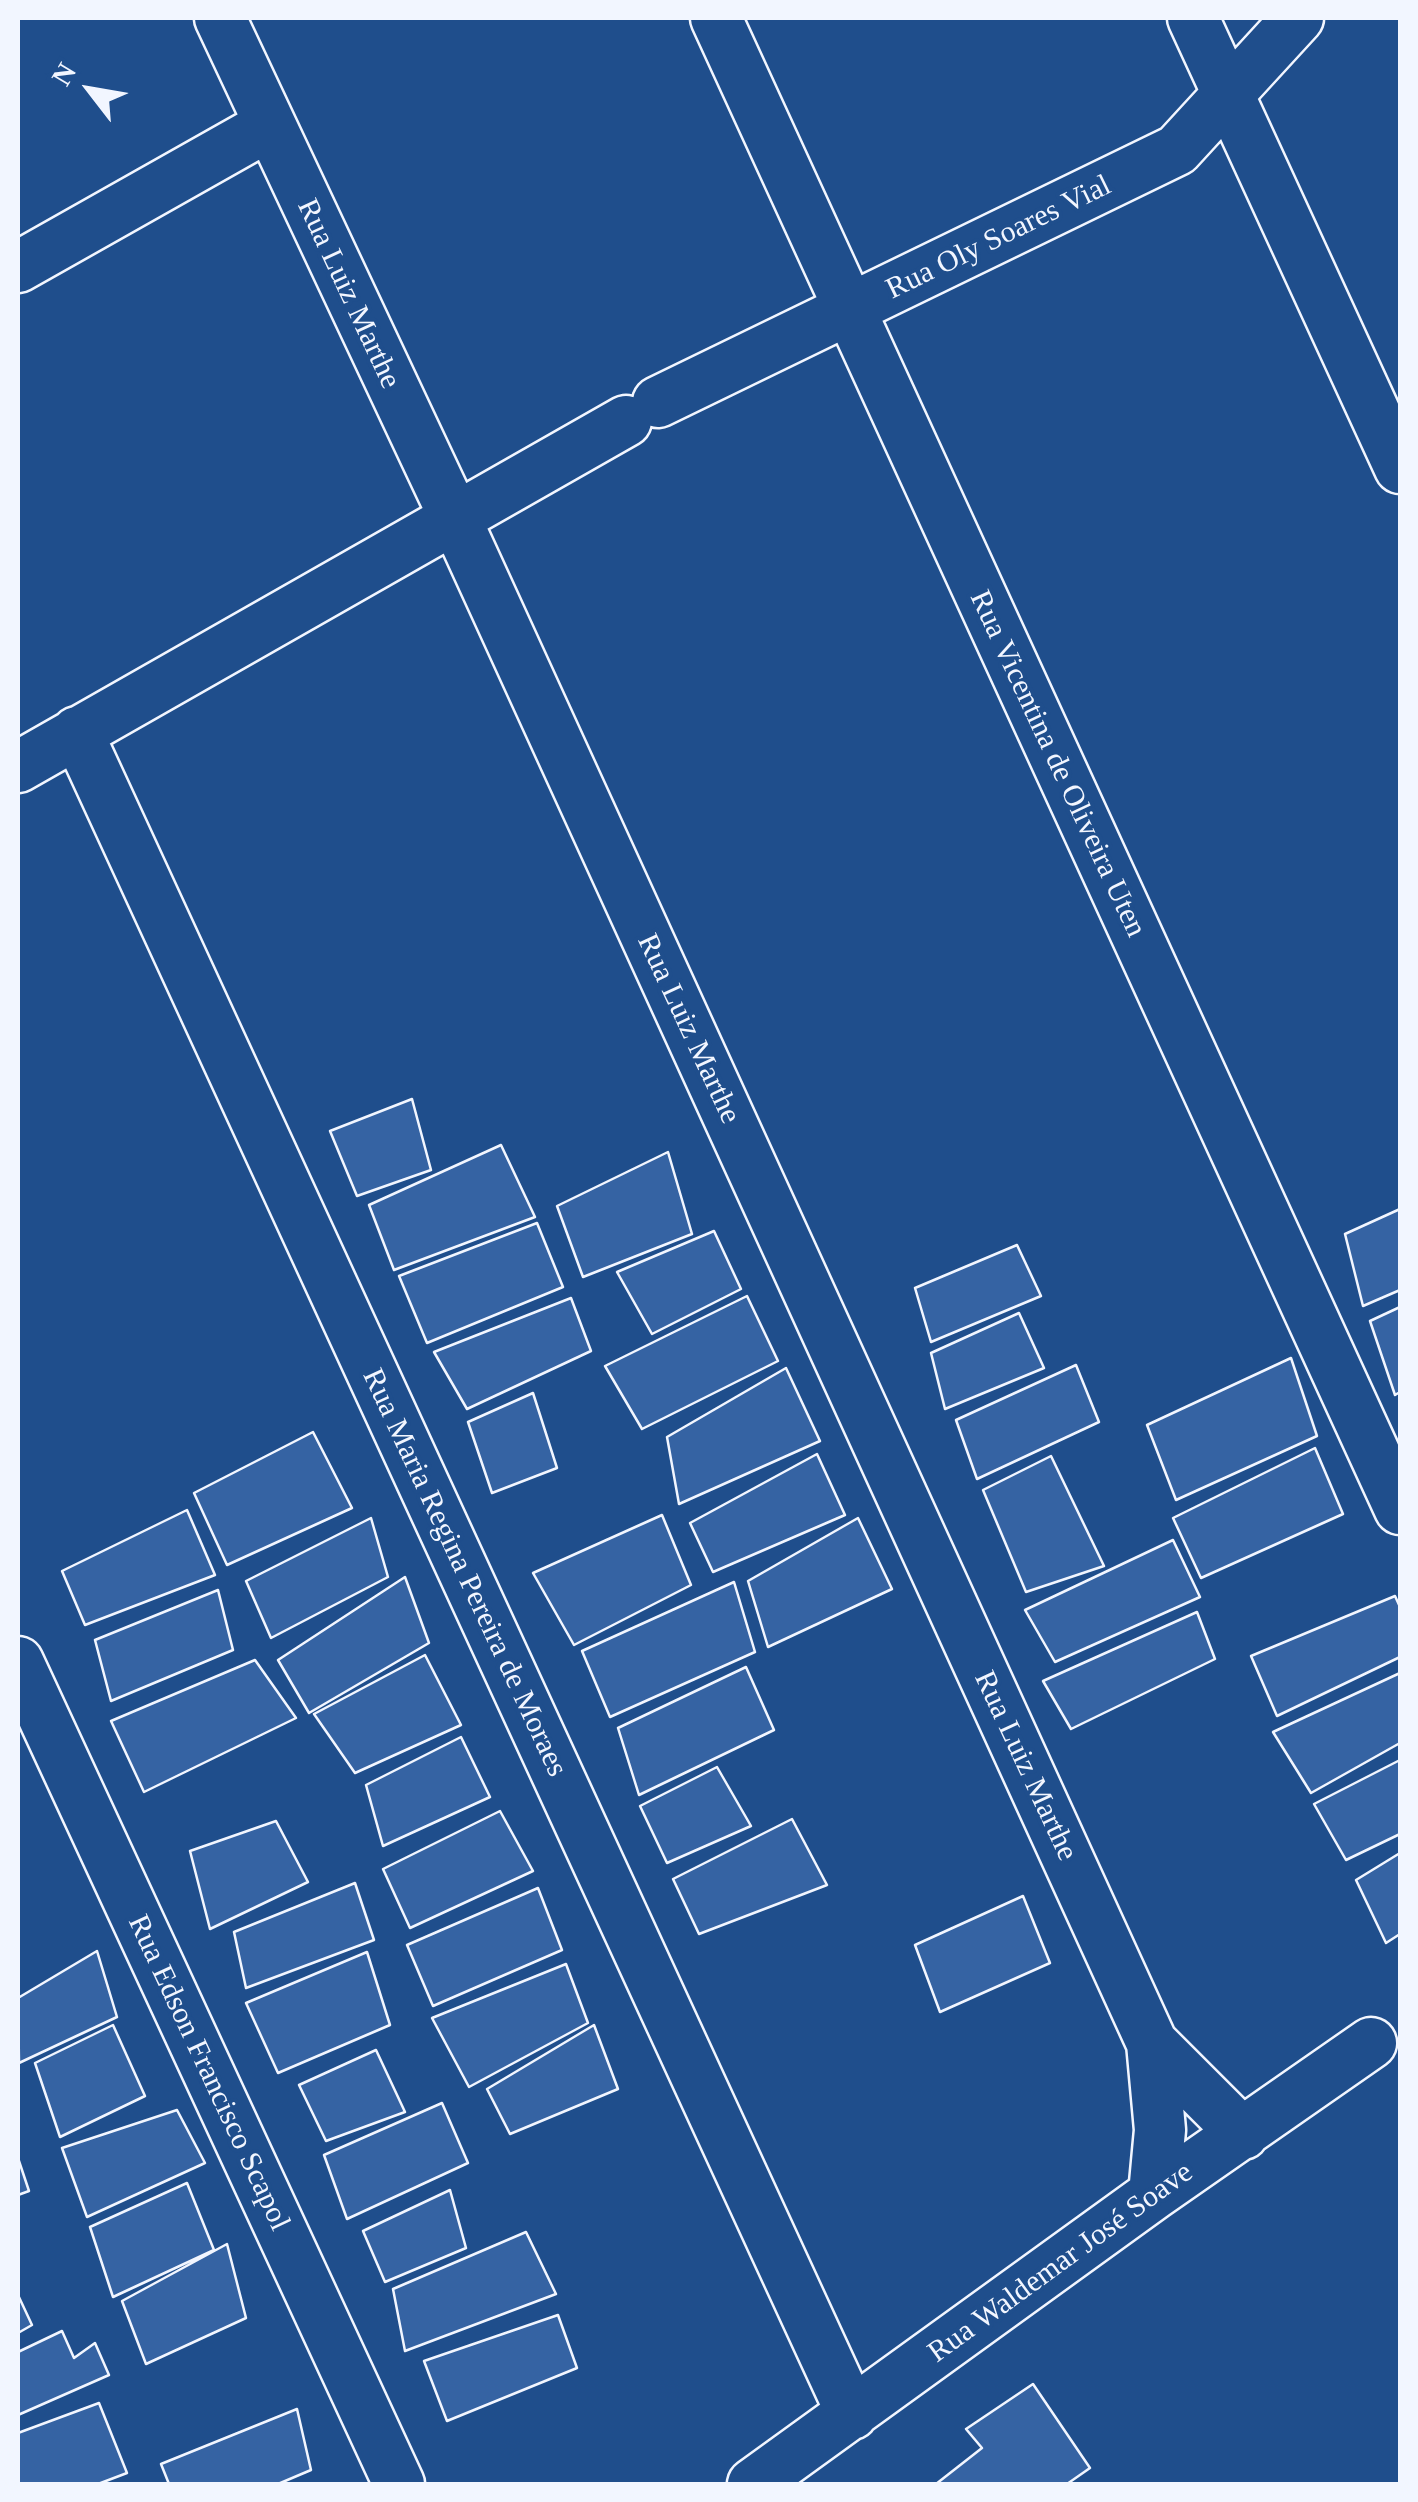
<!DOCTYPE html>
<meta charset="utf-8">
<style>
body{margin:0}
#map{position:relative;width:1418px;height:2502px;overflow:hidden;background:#1f4e8c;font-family:Georgia,serif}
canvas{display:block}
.frame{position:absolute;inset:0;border:20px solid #f2f6ff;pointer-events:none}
.north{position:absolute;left:40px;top:40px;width:100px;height:100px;-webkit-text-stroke:8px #1f4e8c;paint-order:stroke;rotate:301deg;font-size:28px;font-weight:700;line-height:40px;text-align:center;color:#f2f6ff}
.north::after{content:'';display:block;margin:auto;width:35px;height:45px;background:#f2f6ff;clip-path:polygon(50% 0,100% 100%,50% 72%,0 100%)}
</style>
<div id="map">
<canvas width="1418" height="2502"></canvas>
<div class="frame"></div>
<div class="north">N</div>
</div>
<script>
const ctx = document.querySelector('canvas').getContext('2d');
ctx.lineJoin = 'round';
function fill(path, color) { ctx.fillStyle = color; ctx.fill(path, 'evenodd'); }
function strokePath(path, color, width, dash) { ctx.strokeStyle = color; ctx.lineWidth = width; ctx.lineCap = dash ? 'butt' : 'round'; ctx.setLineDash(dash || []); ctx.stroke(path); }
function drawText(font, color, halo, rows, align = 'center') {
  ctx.font = font + ' Georgia,serif'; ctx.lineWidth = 8; ctx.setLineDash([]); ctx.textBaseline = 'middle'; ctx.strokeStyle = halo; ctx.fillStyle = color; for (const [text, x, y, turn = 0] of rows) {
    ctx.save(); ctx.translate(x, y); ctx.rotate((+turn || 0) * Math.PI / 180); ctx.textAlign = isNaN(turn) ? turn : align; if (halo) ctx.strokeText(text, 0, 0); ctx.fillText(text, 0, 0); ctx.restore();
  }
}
const building = new Path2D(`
 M 412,1099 L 431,1170 L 357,1196 L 330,1131 Z
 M 501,1145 L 535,1217 L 394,1270 L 369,1205 Z
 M 668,1152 L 692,1234 L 583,1277 L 557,1206 Z
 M 1400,1209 L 1400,1290 L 1363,1306 L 1345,1234 Z
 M 537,1223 L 563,1287 L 427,1343 L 399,1276 Z
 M 714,1231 L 741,1289 L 652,1334 L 617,1272 Z
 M 1017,1245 L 1041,1296 L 931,1342 L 915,1288 Z
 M 747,1296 L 778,1361 L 642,1429 L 605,1366 Z
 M 571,1298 L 591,1351 L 467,1409 L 434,1352 Z
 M 1400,1307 L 1400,1392 L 1395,1395 L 1370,1321 Z
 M 1019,1313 L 1044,1368 L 945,1409 L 931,1353 Z
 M 1291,1358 L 1317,1436 L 1176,1500 L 1147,1425 Z
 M 1076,1365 L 1099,1422 L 977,1479 L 956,1420 Z
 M 786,1368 L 820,1441 L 679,1504 L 667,1437 Z
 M 533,1393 L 557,1468 L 492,1493 L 468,1422 Z
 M 313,1432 L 352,1508 L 227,1565 L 194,1493 Z
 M 1315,1448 L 1343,1514 L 1201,1578 L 1173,1518 Z
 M 817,1454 L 845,1515 L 713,1572 L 690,1523 Z
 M 1051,1456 L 1104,1566 L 1026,1592 L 983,1490 Z
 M 187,1510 L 215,1575 L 85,1625 L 62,1571 Z
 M 662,1515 L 691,1585 L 574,1645 L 533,1573 Z
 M 371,1518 L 388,1577 L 271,1638 L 246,1581 Z
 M 858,1518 L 892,1589 L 768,1647 L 748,1581 Z
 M 1173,1540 L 1200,1597 L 1055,1662 L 1025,1610 Z
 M 405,1577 L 429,1643 L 309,1713 L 278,1660 Z
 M 734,1582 L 755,1652 L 610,1717 L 582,1651 Z
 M 218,1590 L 233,1650 L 111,1701 L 95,1640 Z
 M 1395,1596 L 1400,1607 L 1400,1657 L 1277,1716 L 1251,1656 Z
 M 1197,1612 L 1215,1659 L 1071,1729 L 1043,1681 Z
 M 425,1655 L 461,1725 L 355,1773 L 314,1714 Z
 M 255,1660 L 296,1718 L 144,1792 L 111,1721 Z
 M 746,1667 L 774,1730 L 639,1795 L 618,1728 Z
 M 1400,1673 L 1400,1743 L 1311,1793 L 1273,1732 Z
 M 461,1737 L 490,1797 L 383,1846 L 366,1785 Z
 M 1400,1760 L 1400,1834 L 1346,1860 L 1314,1804 Z
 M 717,1767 L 751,1826 L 667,1863 L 640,1806 Z
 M 500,1811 L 533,1871 L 410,1928 L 383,1869 Z
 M 792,1819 L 827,1885 L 699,1934 L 673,1879 Z
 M 276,1821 L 308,1882 L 210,1929 L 190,1851 Z
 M 1400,1853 L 1400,1934 L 1386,1943 L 1356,1880 Z
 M 355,1883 L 374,1940 L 246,1988 L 234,1932 Z
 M 538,1888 L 562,1950 L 433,2006 L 407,1945 Z
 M 1023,1896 L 1050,1963 L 940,2012 L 915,1945 Z
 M 97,1951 L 117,2017 L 19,2063 L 18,1998 Z
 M 367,1952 L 390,2025 L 278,2073 L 246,2003 Z
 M 566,1964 L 588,2023 L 469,2087 L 432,2018 Z
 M 113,2025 L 145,2096 L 60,2137 L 35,2063 Z
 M 594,2025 L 618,2089 L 510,2134 L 487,2089 Z
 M 376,2050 L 405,2112 L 326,2141 L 299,2085 Z
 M 442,2103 L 468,2163 L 347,2219 L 324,2155 Z
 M 177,2110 L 205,2163 L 87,2217 L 62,2148 Z
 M 18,2158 L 29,2191 L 18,2195 Z
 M 187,2183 L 214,2250 L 113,2297 L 90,2227 Z
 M 450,2190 L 466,2248 L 385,2282 L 363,2231 Z
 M 526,2232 L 556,2294 L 405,2351 L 393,2289 Z
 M 227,2244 L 246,2318 L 146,2364 L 122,2301 Z
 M 18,2295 L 32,2325 L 18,2333 Z
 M 558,2315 L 577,2368 L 447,2421 L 424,2361 Z
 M 62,2331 L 74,2358 L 95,2343 L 109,2375 L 18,2415 L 18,2352 Z
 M 1033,2384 L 1090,2468 L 1067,2484 L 936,2484 L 982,2448 L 966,2429 Z
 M 99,2403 L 127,2473 L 98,2484 L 18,2484 L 18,2433 Z
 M 297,2409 L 311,2470 L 278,2484 L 169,2484 L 161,2464 Z`);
const minor = new Path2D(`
 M 220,18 L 455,518 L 1152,2043 L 1160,2130 L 1154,2194
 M 716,18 L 1400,1509
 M 1193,18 L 1400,468
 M 18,267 L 268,126
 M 658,402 L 1177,150 L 1298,18
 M 77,732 L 852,2414
 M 18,767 L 626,421
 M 18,1662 L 399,2484
 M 1152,2043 L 1243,2134
 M 753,2484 L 1154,2194 L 1371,2043`);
const streetNames = [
 ["Rua Oly Soares Vial",999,238,-26],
 ["Rua Luiz Marthe",348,294,65],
 ["Rua Vicentina de Oliveira Uten",1057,764,65],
 ["Rua Luiz Marthe",688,1029,65],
 ["Rua Maria Regina Pereira de Moraes",464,1573,65],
 ["Rua Luiz Marthe",1025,1766,65],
 ["Rua Edson Francisco Scapol",208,2073,65],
 ["Rua Waldemar José Soave",1061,2263,-36]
];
fill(building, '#3563a3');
strokePath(building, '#f2f6ff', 2.5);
strokePath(minor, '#f2f6ff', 55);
strokePath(minor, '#1f4e8c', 50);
drawText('30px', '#f2f6ff', '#1f4e8c', streetNames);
</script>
